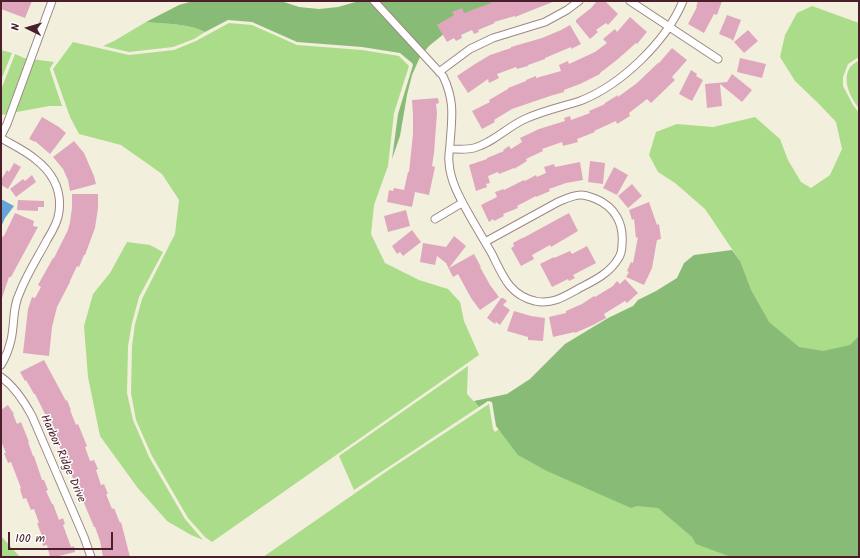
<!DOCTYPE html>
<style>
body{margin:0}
#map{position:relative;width:860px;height:558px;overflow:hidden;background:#f3efdd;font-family:Kalam,sans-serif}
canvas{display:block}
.frame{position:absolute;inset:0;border:2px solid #4a1f2b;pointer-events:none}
.north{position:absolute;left:8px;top:8px;width:40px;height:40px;-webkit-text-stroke:3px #fff;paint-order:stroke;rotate:275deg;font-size:11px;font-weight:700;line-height:16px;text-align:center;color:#4a1f2b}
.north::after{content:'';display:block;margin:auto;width:14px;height:18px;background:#4a1f2b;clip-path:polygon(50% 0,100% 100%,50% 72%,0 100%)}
.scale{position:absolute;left:8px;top:532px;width:105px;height:18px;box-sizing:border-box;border:2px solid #4a1f2b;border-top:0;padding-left:5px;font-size:12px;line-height:14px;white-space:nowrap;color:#4a1f2b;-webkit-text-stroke:3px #fff;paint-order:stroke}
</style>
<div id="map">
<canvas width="860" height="558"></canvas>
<div class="frame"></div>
<div class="north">N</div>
<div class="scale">100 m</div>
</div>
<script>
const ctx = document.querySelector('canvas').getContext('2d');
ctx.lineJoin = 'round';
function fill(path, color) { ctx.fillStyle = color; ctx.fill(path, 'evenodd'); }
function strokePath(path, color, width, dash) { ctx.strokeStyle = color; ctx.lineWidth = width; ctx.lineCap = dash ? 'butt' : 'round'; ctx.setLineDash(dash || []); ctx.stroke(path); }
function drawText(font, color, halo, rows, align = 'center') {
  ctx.font = font + ' Kalam,sans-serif'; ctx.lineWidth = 3; ctx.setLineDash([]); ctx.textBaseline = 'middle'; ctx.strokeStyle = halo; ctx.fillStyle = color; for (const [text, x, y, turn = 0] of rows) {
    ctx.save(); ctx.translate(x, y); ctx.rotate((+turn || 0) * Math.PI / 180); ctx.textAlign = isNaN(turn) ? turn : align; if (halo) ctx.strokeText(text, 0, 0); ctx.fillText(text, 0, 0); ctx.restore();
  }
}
const green = new Path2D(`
 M 812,6 L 859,23 L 859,57 L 848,64 L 843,77 L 843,86 L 853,105 L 859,113 L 859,557 L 263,557 L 390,469 L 489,404 L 493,429 L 495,432 L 563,383 L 740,261 L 705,209 L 675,183 L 658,172 L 649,155 L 656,132 L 677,124 L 713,127 L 755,117 L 780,139 L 788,160 L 801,182 L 811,188 L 830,175 L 842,149 L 836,122 L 819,104 L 795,81 L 780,57 L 785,35 L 797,13 Z
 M 146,22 C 166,24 187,23 205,32 L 194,39 L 173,47 L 129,52 L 103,46 L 114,41 Z
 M 229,23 L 252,25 L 297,45 L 362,50 L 399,56 L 409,66 L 394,113 L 388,166 L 374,205 L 371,234 L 385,263 L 419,280 L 448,289 L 460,302 L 464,321 L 479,355 L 212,542 L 205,537 L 188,518 L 152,456 L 136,420 L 131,393 L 132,346 L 135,324 L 142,299 L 175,234 L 179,200 L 162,174 L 121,145 L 79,134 L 70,117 L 53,69 L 73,42 L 129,55 L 174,50 L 196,41 Z
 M 1,50 L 12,53 L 1,80 Z
 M 15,54 L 24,58 L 54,62 L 50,68 L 50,70 L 62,106 L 49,106 L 1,115 L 1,90 Z
 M 859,60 L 859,108 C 850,97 841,79 851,66 C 853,64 857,62 859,60 Z
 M 127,242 L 150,245 L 163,252 L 139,297 L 132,323 L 128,346 L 127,393 L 133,420 L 149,457 L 185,519 L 203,540 L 191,535 L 167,521 L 137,487 L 100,436 L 88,377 L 84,326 L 93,294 L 110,273 Z
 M 468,366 L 467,394 L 479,407 L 354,490 L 339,456 Z
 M 1,536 L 20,557 L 1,557 Z`);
const forest = new Path2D(`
 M 193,1 L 281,1 L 299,7 L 319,9 L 338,7 L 359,1 L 501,1 L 450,29 L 429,46 L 420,57 L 412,75 L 407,95 L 400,136 L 392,159 L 398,114 L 413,65 L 412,63 L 400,53 L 362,47 L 297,42 L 252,22 L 228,20 L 205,32 C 187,23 166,24 146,22 L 179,5 Z
 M 732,250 L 740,261 L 751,290 L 769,322 L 799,347 L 823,351 L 850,345 L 859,336 L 859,557 L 731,557 L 696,544 L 692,537 L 658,508 L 637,506 L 631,508 L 547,471 L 518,455 L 496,426 L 492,402 L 488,401 L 479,407 L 474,401 L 507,394 L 530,379 L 565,344 L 608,318 L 633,306 L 638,300 L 656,291 L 677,278 L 684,263 L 694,255 Z`);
const water = new Path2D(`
 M 1,199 L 14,206 L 5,218 L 1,227 Z`);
const building = new Path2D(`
 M 1,1 L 32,1 L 25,18 L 1,9 Z
 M 491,1 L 555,1 L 515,17 L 515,16 L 494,22 L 495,23 L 478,30 L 479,32 L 474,34 L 472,30 L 461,35 L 462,38 L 456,41 L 454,38 L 447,42 L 437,25 L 454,15 L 452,12 L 462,8 L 464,13 L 491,3 Z
 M 597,1 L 605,1 L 618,14 L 608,25 L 606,23 L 596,30 L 598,32 L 590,39 L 576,22 L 576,20 L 591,8 Z
 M 698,1 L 722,1 L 717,15 L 714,14 L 704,33 L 688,24 L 697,7 L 696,7 Z
 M 727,15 L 741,20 L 733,41 L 731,39 L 719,34 Z
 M 630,17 L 647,32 L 637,44 L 636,43 L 618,59 L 600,73 L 600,74 L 580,84 L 564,90 L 564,92 L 550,96 L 512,109 L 494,120 L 495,122 L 482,129 L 472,111 L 490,102 L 489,100 L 508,89 L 508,88 L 526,81 L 526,80 L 536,76 L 536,78 L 561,71 L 559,65 L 568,61 L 569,64 L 595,52 L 607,43 L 603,39 L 615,29 L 617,32 Z
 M 570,25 L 581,44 L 571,49 L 571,47 L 545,58 L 545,59 L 528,65 L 528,66 L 517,69 L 516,67 L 497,74 L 499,78 L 489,83 L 488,79 L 468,93 L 457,76 L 475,64 L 490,55 L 511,48 L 511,47 L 542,38 L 561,30 Z
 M 748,30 L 758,41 L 744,53 L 734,42 Z
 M 672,48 L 687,60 L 672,77 L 675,80 L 651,103 L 647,99 L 629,113 L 630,116 L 617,124 L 616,121 L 594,131 L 595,132 L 577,139 L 578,142 L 563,146 L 562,142 L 542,149 L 543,151 L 526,159 L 527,161 L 514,169 L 514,168 L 499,174 L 498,172 L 488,176 L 490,183 L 486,184 L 487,187 L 476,191 L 469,165 L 487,159 L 487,158 L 504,151 L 503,150 L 509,146 L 511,149 L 522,142 L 520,138 L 539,129 L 565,121 L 564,118 L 570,116 L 571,120 L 590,113 L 589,111 L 605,104 L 605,103 L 618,95 L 618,97 L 637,83 L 658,63 L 659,63 Z
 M 740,58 L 766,64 L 762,78 L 737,72 Z
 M 691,70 L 697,74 L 696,76 L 703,80 L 692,101 L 679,94 Z
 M 732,74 L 752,90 L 742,102 L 720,84 L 722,106 L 707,108 L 705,84 L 727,82 Z
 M 438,98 L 439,103 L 436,104 L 437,113 L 434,153 L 432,166 L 435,167 L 429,195 L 415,192 L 412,207 L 387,202 L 389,190 L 393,191 L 394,188 L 404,190 L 408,172 L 409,172 L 413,134 L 413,115 L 412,100 Z
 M 42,117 L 59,127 L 66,133 L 50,154 L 35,141 L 35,142 L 29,139 Z
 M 74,141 L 84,153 L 94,176 L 96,184 L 70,191 L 68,180 L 63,169 L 53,157 Z
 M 590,161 L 605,163 L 603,184 L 588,182 Z
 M 580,162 L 583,180 L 566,183 L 549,189 L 550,191 L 536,197 L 536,196 L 517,206 L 518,208 L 503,214 L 504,216 L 494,221 L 493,219 L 489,222 L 481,205 L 497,197 L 495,192 L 504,189 L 504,190 L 524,180 L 525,181 L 536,175 L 537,177 L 546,173 L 544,167 L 554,164 L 555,167 Z
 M 14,163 L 21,167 L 8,189 L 1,185 L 1,180 L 7,170 L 9,172 Z
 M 614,167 L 628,175 L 617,195 L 603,188 Z
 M 32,175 L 36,182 L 16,197 L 10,189 L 23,179 L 25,181 Z
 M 632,184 L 642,196 L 628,208 L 618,196 Z
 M 72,194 L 98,194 L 98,208 L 95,228 L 85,255 L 84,255 L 79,267 L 77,266 L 70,281 L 70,282 L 57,307 L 52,327 L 49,356 L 23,353 L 28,309 L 32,297 L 35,298 L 41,287 L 38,285 L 53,258 L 54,258 L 68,230 L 70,222 L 72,208 Z
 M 18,200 L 44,201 L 44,207 L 38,207 L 38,211 L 17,210 Z
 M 649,202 L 657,225 L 659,224 L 661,239 L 657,240 L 652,268 L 644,285 L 626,277 L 629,272 L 627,271 L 631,262 L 633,263 L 638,237 L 636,238 L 634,219 L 632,220 L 629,210 Z
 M 406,210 L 410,226 L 388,232 L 384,216 Z
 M 15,213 L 34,221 L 33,226 L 38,227 L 11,277 L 9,277 L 2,298 L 1,298 L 1,240 L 3,236 L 4,236 Z
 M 569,213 L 578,231 L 551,247 L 550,245 L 532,255 L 534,259 L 521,266 L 511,248 L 514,246 L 513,243 L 522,238 L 523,238 Z
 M 412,230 L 421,242 L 403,256 L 400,252 L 397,254 L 392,246 Z
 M 454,236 L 466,246 L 449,268 L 474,254 L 481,267 L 480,267 L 490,285 L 499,297 L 480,310 L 471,298 L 458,274 L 453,277 L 446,263 L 437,256 L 435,265 L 420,262 L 423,243 L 446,247 Z
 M 587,246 L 596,263 L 573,275 L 575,278 L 569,281 L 568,279 L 552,287 L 540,264 L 554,257 L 554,258 L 570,251 L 572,254 Z
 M 625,279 L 638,293 L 627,303 L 625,301 L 604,314 L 606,318 L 593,325 L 575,333 L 575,332 L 553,337 L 549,317 L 566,313 L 566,311 L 582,304 L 594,296 L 595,297 L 613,286 L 617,281 L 620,284 Z
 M 501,298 L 503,298 L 507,301 L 503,305 L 510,310 L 500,325 L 496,322 L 495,324 L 487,318 Z
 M 514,311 L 531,316 L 545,318 L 543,341 L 528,340 L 528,337 L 507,331 Z
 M 44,360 L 66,401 L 67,400 L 71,410 L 70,410 L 76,425 L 78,424 L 87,446 L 85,447 L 90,461 L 94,460 L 98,469 L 96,470 L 101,485 L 104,484 L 108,494 L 106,494 L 112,509 L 114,508 L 120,523 L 121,522 L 130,557 L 103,557 L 100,541 L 95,527 L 94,527 L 79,491 L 78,492 L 64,455 L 63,456 L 59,446 L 49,420 L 48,420 L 35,394 L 34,394 L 26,380 L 25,381 L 20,372 Z
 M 8,405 L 14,414 L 13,414 L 17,424 L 21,422 L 29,442 L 28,442 L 33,456 L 34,456 L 42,480 L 44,480 L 48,490 L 46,491 L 52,504 L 53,504 L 59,520 L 63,518 L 65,524 L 63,525 L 71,547 L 74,546 L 75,552 L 55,557 L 50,557 L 47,545 L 43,546 L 40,537 L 42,536 L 37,523 L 39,523 L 34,509 L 31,510 L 26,498 L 23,499 L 20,489 L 21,488 L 11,462 L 8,463 L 4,453 L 6,453 L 1,441 L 1,410 Z`);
const street = new Path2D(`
 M 374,1 L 443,76 C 455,101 452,117 450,144 C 450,149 448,156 449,162 C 450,182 461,200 471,218 C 478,230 485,242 492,254 C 497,264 503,278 510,286 C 516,293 526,299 535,301 C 551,305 564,297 578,289 C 593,281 609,274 618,259 C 621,255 622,249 622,244 C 624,224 615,207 596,199 C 591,197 586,195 581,195 C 573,195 565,199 558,202 L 485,242
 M 630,1 L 718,59
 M 439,72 L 470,49 L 493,38 L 545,22 L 567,10 L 579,1
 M 1,136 L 7,124 L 52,1
 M 1,138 C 11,144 26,151 35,159 C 52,172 62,190 59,212 C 58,222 52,232 47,240 C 38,257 27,274 20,292 C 12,308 15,323 11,340 C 9,349 6,357 1,365
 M 450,149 C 458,149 466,150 474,148 C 493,143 507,127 525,119 C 542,111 561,107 580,101 C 621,85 666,42 683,1
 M 435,219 L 462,203
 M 1,377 C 15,387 24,401 32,416 L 84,537 L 91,557`);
const streetNames = [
 ["Harbor Ridge Drive",62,459,66]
];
fill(green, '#abdc8a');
fill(forest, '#88bc76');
fill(water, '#64a5d7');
fill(building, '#dfa7be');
strokePath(street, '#9e8784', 9);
strokePath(street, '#fff', 7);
drawText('12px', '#4a1f2b', '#fff', streetNames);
</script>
